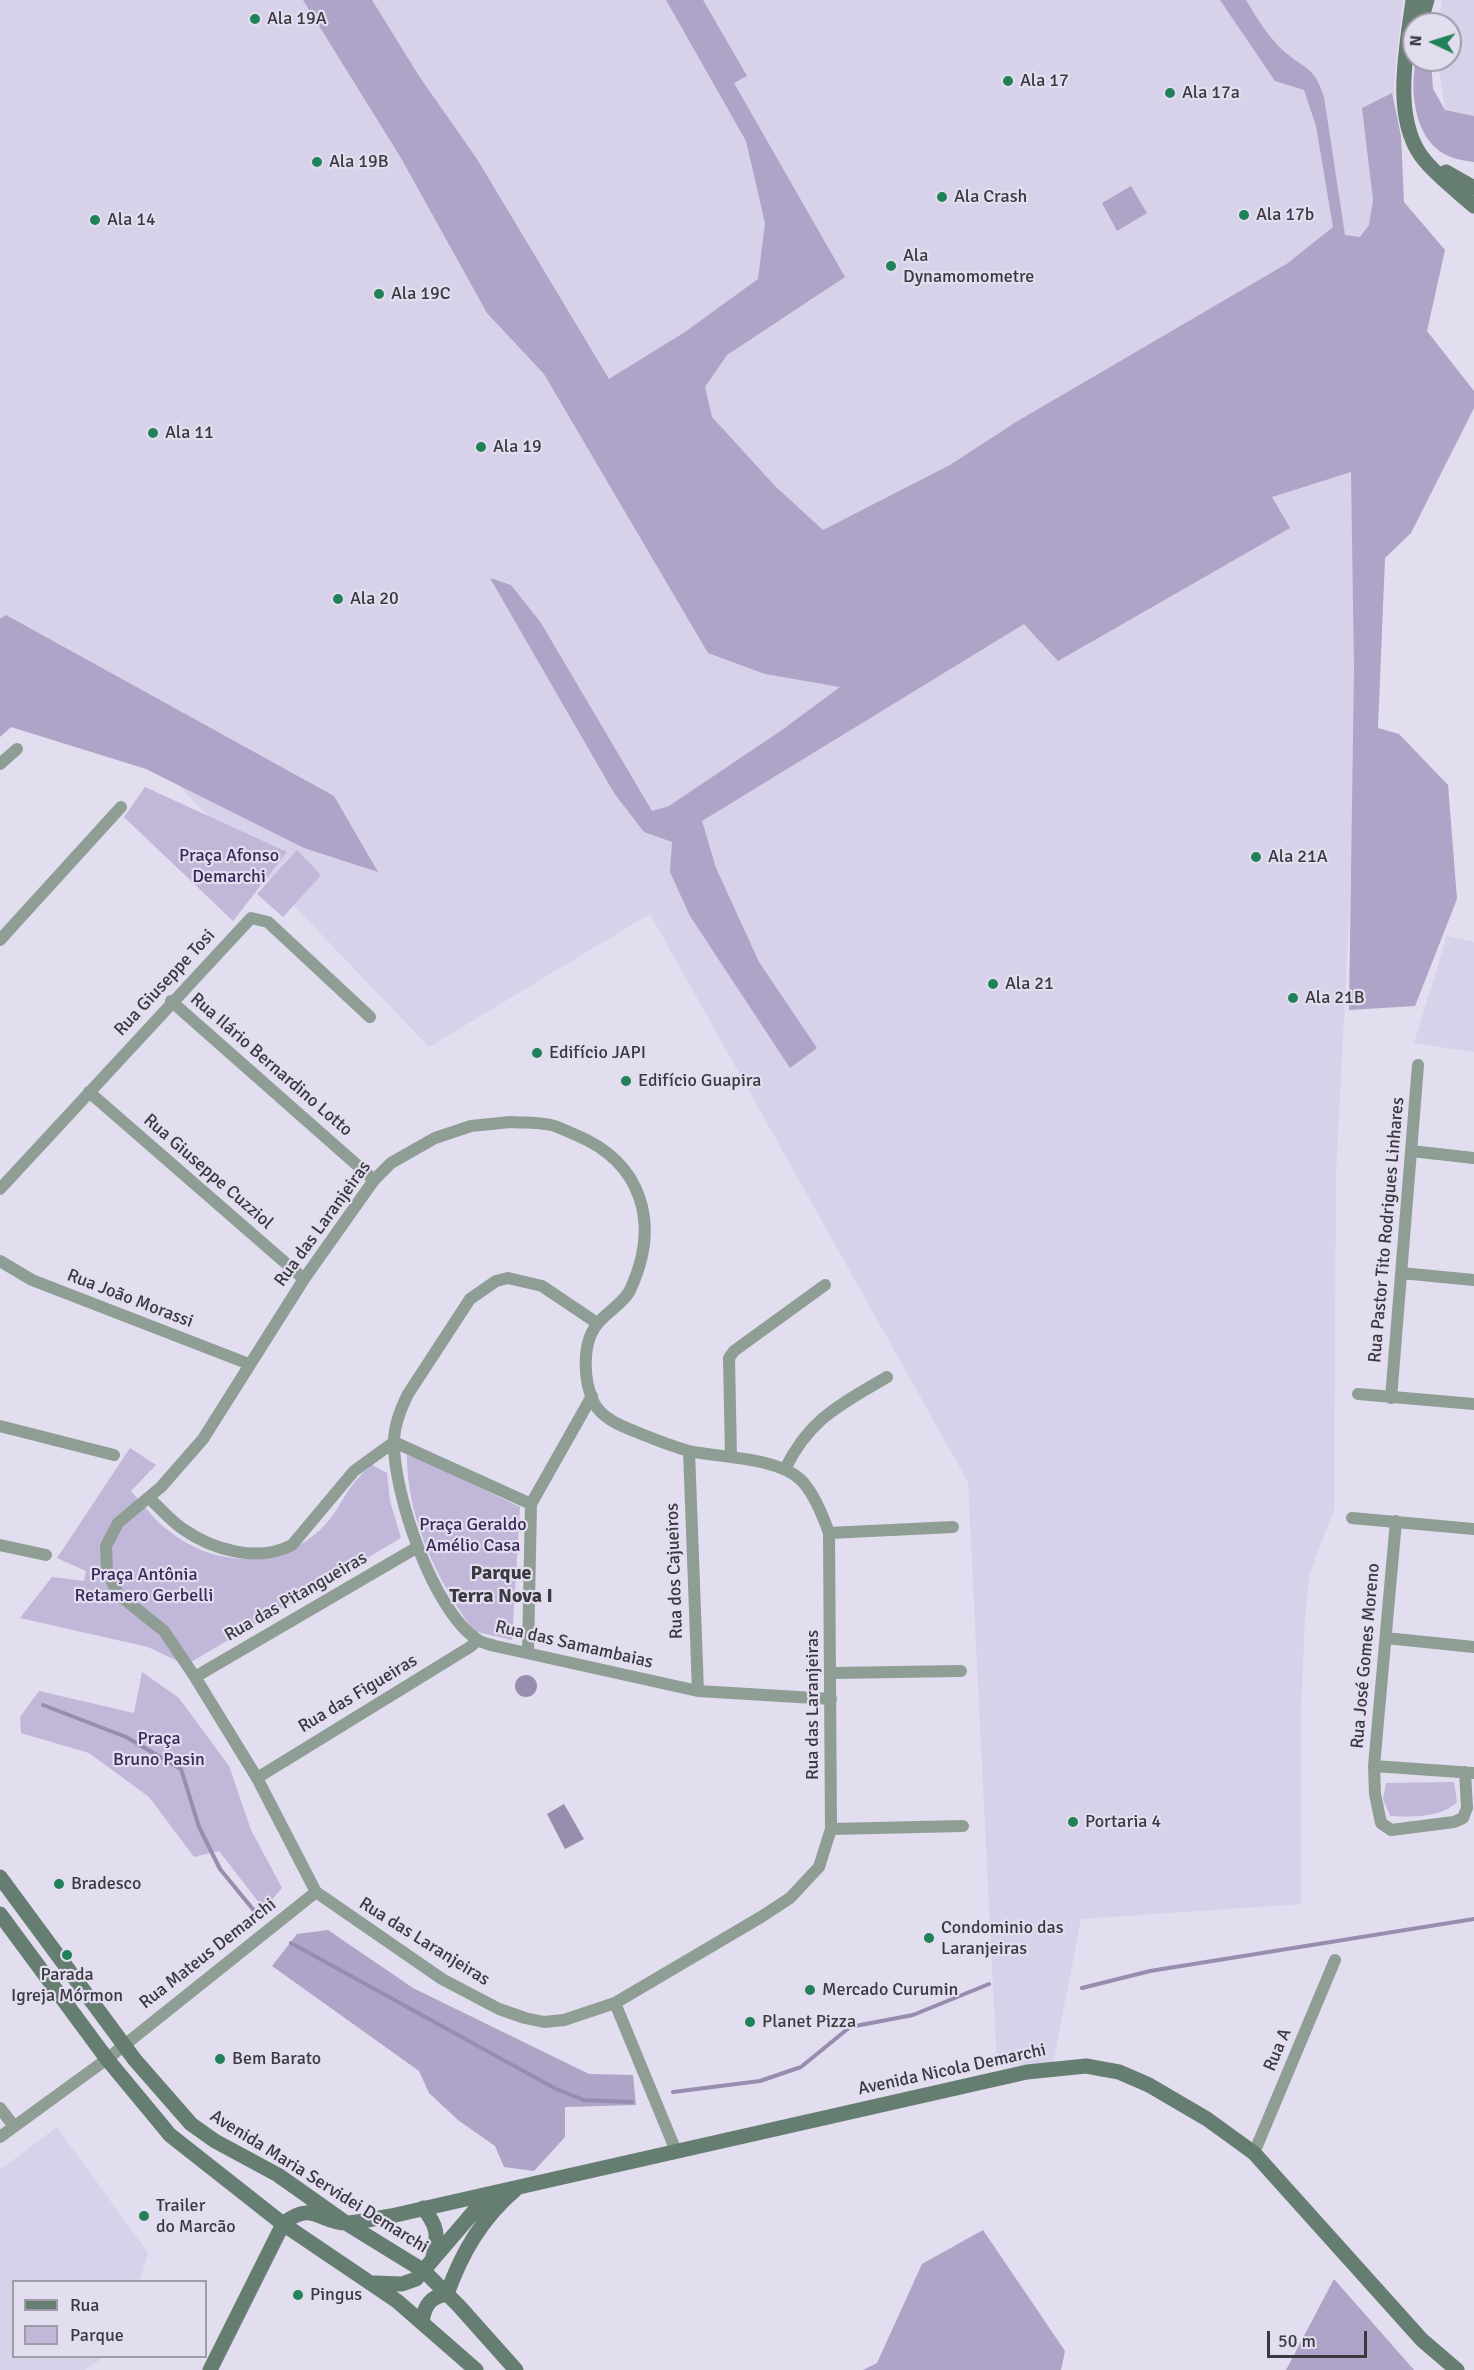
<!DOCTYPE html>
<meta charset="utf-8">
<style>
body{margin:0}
#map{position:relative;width:1474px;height:2370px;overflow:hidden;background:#e2ddef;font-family:Signika,sans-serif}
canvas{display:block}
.legend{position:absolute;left:12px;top:2280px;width:195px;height:78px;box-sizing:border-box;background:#e2ddef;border:2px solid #9f9ba9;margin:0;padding:8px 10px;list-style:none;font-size:18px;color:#3b3940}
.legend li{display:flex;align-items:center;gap:12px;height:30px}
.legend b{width:30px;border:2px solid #9f9ba9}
.north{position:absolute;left:1402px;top:12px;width:60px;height:60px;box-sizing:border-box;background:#e2ddef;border:2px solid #9f9ba9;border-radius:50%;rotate:274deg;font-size:16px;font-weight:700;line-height:24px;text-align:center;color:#3b3940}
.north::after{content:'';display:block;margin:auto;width:21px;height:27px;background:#218158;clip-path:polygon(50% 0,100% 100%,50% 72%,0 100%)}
.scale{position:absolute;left:1267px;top:2331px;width:100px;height:27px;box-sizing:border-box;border:3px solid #3b3940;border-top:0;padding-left:8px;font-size:18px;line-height:21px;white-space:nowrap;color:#3b3940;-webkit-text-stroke:4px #e2ddef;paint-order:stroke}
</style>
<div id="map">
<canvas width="1474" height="2370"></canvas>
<ul class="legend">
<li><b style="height:8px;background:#667e71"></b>Rua</li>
<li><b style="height:16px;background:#c0b7d9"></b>Parque</li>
</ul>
<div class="north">N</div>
<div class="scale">50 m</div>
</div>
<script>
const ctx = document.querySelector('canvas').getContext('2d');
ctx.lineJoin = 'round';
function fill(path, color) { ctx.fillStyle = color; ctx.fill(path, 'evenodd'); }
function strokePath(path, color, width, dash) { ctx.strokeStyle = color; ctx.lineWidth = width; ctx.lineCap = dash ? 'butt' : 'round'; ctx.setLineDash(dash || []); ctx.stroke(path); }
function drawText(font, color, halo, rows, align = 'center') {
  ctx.font = font + ' Signika,sans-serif'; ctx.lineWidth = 4.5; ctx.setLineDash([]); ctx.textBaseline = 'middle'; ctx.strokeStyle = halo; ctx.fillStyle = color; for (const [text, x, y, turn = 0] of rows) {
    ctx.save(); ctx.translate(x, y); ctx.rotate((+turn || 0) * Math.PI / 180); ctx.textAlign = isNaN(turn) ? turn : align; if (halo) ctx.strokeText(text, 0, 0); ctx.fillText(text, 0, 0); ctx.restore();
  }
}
const built = new Path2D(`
 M 0,0 L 1403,0 L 1395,70 L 1373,441 L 1336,1174 L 1334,1510 L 1309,1575 L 1305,1619 L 1301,1712 L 1301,1904 L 1081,1919 L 1053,2064 L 997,2066 L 968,1482 L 650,914 L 429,1047 L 34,634 L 0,669 Z
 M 1442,0 L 1474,0 L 1474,116 L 1445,110 L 1438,60 L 1450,60 L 1450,24 L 1439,24 Z
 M 1447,936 L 1474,942 L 1474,1052 L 1414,1043 Z
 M 57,2127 L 148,2253 L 140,2281 L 14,2282 L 14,2356 L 104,2357 L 85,2370 L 0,2370 L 0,2170 Z`);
const green = new Path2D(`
 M 145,787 L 287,852 L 233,921 L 124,817 Z
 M 297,850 L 321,875 L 283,917 L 257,894 Z
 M 130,1448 L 156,1465 L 131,1491 C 143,1504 154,1520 169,1531 C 215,1568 282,1570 324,1526 C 344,1505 345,1486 372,1465 L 387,1473 L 390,1501 L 401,1538 L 186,1665 L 148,1647 L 20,1618 L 52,1577 L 84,1581 L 86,1571 L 57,1558 Z
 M 407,1455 L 419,1458 L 520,1507 L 512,1640 L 474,1631 C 438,1583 406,1516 407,1455 Z
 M 142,1672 L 179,1698 L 229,1766 L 251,1830 L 282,1888 L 264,1909 L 219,1851 L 194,1857 L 149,1797 L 89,1753 L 21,1733 L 20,1717 L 39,1691 L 134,1713 Z
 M 1454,1782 L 1457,1802 C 1441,1818 1411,1817 1390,1816 L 1383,1799 L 1386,1783 Z`);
const forest = new Path2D(`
 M 303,0 L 372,0 L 419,76 L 477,159 L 609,379 L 685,332 L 758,279 L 765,223 L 746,141 L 666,0 L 703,0 L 747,76 L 734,83 L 845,277 L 727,355 L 705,387 L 712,417 L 775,486 L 823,530 L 950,465 L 1016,422 L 1288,263 L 1333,227 L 1316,126 L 1304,90 L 1275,81 L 1220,0 L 1246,0 C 1257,18 1269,39 1286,53 C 1307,71 1314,66 1324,97 L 1345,235 L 1360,237 L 1369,225 L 1373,200 L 1362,108 L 1392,93 L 1401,136 L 1404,202 L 1445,250 L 1427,331 L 1474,391 L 1474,408 L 1411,533 L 1385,558 L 1378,728 L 1399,734 L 1448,785 L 1457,899 L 1415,1006 L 1349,1010 L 1354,669 L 1351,472 L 1272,497 L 1290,528 L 1058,661 L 1024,624 L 702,821 L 716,868 L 759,962 L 817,1048 L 790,1068 L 690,916 L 670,872 L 672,842 L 644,832 L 614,793 L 490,578 L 511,585 L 541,623 L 652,811 L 669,806 L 782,730 L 840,687 L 765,674 L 708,653 L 544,374 L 487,313 L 401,158 Z
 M 1416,60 L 1431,60 L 1433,89 L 1445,110 L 1474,116 L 1474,162 C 1467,161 1458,160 1451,157 C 1415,144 1409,93 1416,60 Z
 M 1131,186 L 1147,213 L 1117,231 L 1102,203 Z
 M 6,615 L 334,796 L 378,872 L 304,848 L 146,769 L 11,727 L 0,737 L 0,619 Z
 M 328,1930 L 413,1988 L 589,2074 L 633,2075 L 636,2105 L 565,2107 L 565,2137 L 534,2171 L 504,2167 L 495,2146 L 458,2120 L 429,2093 L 419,2071 L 272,1966 L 297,1934 Z
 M 983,2230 L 1065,2351 L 1061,2370 L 863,2370 L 877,2363 L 922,2264 Z
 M 1334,2279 L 1414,2370 L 1286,2370 Z`);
const water = new Path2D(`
 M515 1686a11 11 0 1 1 22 0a11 11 0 1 1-22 0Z
 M 564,1804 L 584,1839 L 565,1849 L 547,1814 Z`);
const stream = new Path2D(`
 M 43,1705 L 126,1737 L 181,1769 L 199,1827 L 220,1869 L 256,1913
 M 291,1943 L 556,2089 L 584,2100 L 632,2102
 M 1082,1988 L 1150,1971 L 1474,1919
 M 673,2092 L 760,2081 L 801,2067 L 850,2027 L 913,2015 L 989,1984`);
const street = new Path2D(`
 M 0,764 L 17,749
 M 0,940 L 121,807
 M 171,1001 L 374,1180
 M 89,1092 L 304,1279
 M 510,1122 C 524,1123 538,1122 551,1125 C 560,1127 568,1132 576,1135 C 643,1163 660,1224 631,1288 C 626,1301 609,1311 600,1321 C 581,1340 583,1380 594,1403 C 602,1418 619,1425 634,1431 C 651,1438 671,1446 689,1451 C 721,1458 779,1457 802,1481 C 815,1495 823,1516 829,1533 L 831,1829 L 819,1867 L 790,1898 L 761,1917 L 615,2003 L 564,2020 L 544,2022 L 525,2018 L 499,2009 L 442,1979 L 316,1892 L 257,1778 L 195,1677 L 164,1631 L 118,1594 L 107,1571 L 106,1546 L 118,1523 L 161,1487 L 203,1439 L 304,1279 L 374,1180 L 391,1163 L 435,1138 L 471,1126 Z
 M 1411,1151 L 1474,1158
 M 0,1189 L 251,918 L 268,922 L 370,1017
 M 0,1261 L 32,1280 L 249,1364
 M 1401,1273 L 1474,1280
 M 597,1323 L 542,1286 L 508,1278 L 496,1281 L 470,1299 L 408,1394 C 401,1408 394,1425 394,1442 C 393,1492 433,1612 478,1640 C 482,1643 489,1644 495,1646 L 698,1691 L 831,1699
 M 1358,1394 L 1474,1404
 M 1391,1398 L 1418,1065
 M 0,1426 L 114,1455
 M 394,1442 L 531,1504
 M 689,1451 L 698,1691
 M 731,1457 L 729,1358 L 734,1351 L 825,1285
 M 785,1469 C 810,1418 840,1405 887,1377
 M 149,1498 C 160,1508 171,1521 183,1529 C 213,1550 258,1563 292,1545 L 354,1471 L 394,1442
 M 1352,1518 L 1474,1529
 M 1396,1521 L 1374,1766 L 1474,1773
 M 829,1533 L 953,1527
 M 0,1545 L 46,1555
 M 1386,1638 L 1474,1647
 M 528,1652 L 531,1504 L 592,1396
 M 832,1673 L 961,1671
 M 195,1677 L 416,1548
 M 1374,1766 L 1375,1794 L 1381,1823 L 1391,1830 L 1454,1822 L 1463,1818 L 1467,1808 L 1465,1772
 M 257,1778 L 470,1647 L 478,1640
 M 831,1829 L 963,1826
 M 615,2003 L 676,2151
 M 0,2108 L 13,2125
 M 0,2137 L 107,2059 L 316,1892
 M 1254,2153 L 1335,1960`);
const secondary = new Path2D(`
 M 1413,0 C 1407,47 1390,122 1426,162 C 1440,178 1458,192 1474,206
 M 1420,24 L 1427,0
 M 1446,172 L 1474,188
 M 0,1877 L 135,2060 L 191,2124 L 215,2141 L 278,2175 L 346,2223 L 424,2271 L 459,2306 L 516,2370
 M 0,1914 L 107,2059 L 170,2135 L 283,2224 L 397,2301 L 476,2370
 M 423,2208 C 437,2225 439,2235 433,2257
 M 375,2283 L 402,2284 L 416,2279 L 489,2194
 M 422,2321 C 425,2305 430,2297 447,2294 C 462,2252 482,2218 516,2189
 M 210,2370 L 283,2224 C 313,2199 320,2224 348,2223 C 362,2222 377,2218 391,2216 L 1027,2072 L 1086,2066 L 1119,2072 L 1149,2085 L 1207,2119 L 1254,2153 L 1422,2340 L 1457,2370`);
const markers = [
 [255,19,6,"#218158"],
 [1008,81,6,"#218158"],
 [1170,93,6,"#218158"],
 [317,162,6,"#218158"],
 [942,197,6,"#218158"],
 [1244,215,6,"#218158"],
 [95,220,6,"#218158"],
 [891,266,6,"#218158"],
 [379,294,6,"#218158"],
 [153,433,6,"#218158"],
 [481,447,6,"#218158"],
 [338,599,6,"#218158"],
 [1256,857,6,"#218158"],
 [993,984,6,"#218158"],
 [1293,998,6,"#218158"],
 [537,1053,6,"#218158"],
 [626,1081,6,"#218158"],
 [1073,1822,6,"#218158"],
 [59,1884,6,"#218158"],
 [929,1938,6,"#218158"],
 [67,1955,6,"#218158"],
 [810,1990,6,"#218158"],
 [750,2022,6,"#218158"],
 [220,2059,6,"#218158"],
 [144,2216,6,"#218158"],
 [298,2295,6,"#218158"]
];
const poiNames = [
 ["Ala 19A",267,19],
 ["Ala 17",1020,81],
 ["Ala 17a",1182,93],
 ["Ala 19B",329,162],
 ["Ala Crash",954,197],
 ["Ala 17b",1256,215],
 ["Ala 14",107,220],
 ["Ala",903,256],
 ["Dynamomometre",903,277],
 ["Ala 19C",391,294],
 ["Ala 11",165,433],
 ["Ala 19",493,447],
 ["Ala 20",350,599],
 ["Ala 21A",1268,857],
 ["Ala 21",1005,984],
 ["Ala 21B",1305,998],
 ["Edifício JAPI",549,1053],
 ["Edifício Guapira",638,1081],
 ["Portaria 4",1085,1822],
 ["Bradesco",71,1884],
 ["Condominio das",941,1928],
 ["Laranjeiras",941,1949],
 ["Parada",67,1975,"center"],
 ["Igreja Mórmon",67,1996,"center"],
 ["Mercado Curumin",822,1990],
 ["Planet Pizza",762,2022],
 ["Bem Barato",232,2059],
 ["Trailer",156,2206],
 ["do Marcão",156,2227],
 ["Pingus",310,2295]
];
const parkNames = [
 ["Praça Afonso",229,856],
 ["Demarchi",229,877],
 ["Praça Geraldo",473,1525],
 ["Amélio Casa",473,1546],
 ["Praça Antônia",144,1575],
 ["Retamero Gerbelli",144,1596],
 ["Praça",159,1739],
 ["Bruno Pasin",159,1760]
];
const streetNames = [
 ["Rua Giuseppe Tosi",165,983,-47],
 ["Rua Ilário Bernardino Lotto",271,1065,41],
 ["Rua Giuseppe Cuzziol",208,1172,41],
 ["Rua das Laranjeiras",323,1224,-54],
 ["Rua Pastor Tito Rodrigues Linhares",1387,1230,-85],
 ["Rua João Morassi",130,1299,21],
 ["Rua dos Cajueiros",675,1571,-92],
 ["Rua das Pitangueiras",296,1597,-30],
 ["Rua das Samambaias",574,1645,13],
 ["Rua José Gomes Moreno",1366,1656,-85],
 ["Rua das Figueiras",358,1694,-31],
 ["Rua das Laranjeiras",813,1705,-90],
 ["Rua das Laranjeiras",424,1942,32],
 ["Rua Mateus Demarchi",208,1954,-38],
 ["Rua A",1278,2050,-67],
 ["Avenida Nicola Demarchi",952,2070,-12],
 ["Avenida Maria Servidei Demarchi",319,2182,32]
];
const neighbourhoodNames = [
 ["Parque",501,1574],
 ["Terra Nova I",501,1597]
];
fill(built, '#d7d1e9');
fill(green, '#c0b7d9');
fill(forest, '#ada4c7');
fill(water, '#968daf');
strokePath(stream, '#968daf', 4);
strokePath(street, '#8e9e95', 12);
strokePath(secondary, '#667e71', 15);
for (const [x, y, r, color] of markers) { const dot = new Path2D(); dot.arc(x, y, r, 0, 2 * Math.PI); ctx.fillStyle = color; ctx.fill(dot); strokePath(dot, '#e2ddef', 2); }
drawText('18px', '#3b3940', '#e2ddef', poiNames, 'left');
drawText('18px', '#392958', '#e2ddef', parkNames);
drawText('18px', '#3b3940', '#e2ddef', streetNames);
drawText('bold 20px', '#3b3940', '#e2ddef', neighbourhoodNames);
</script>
